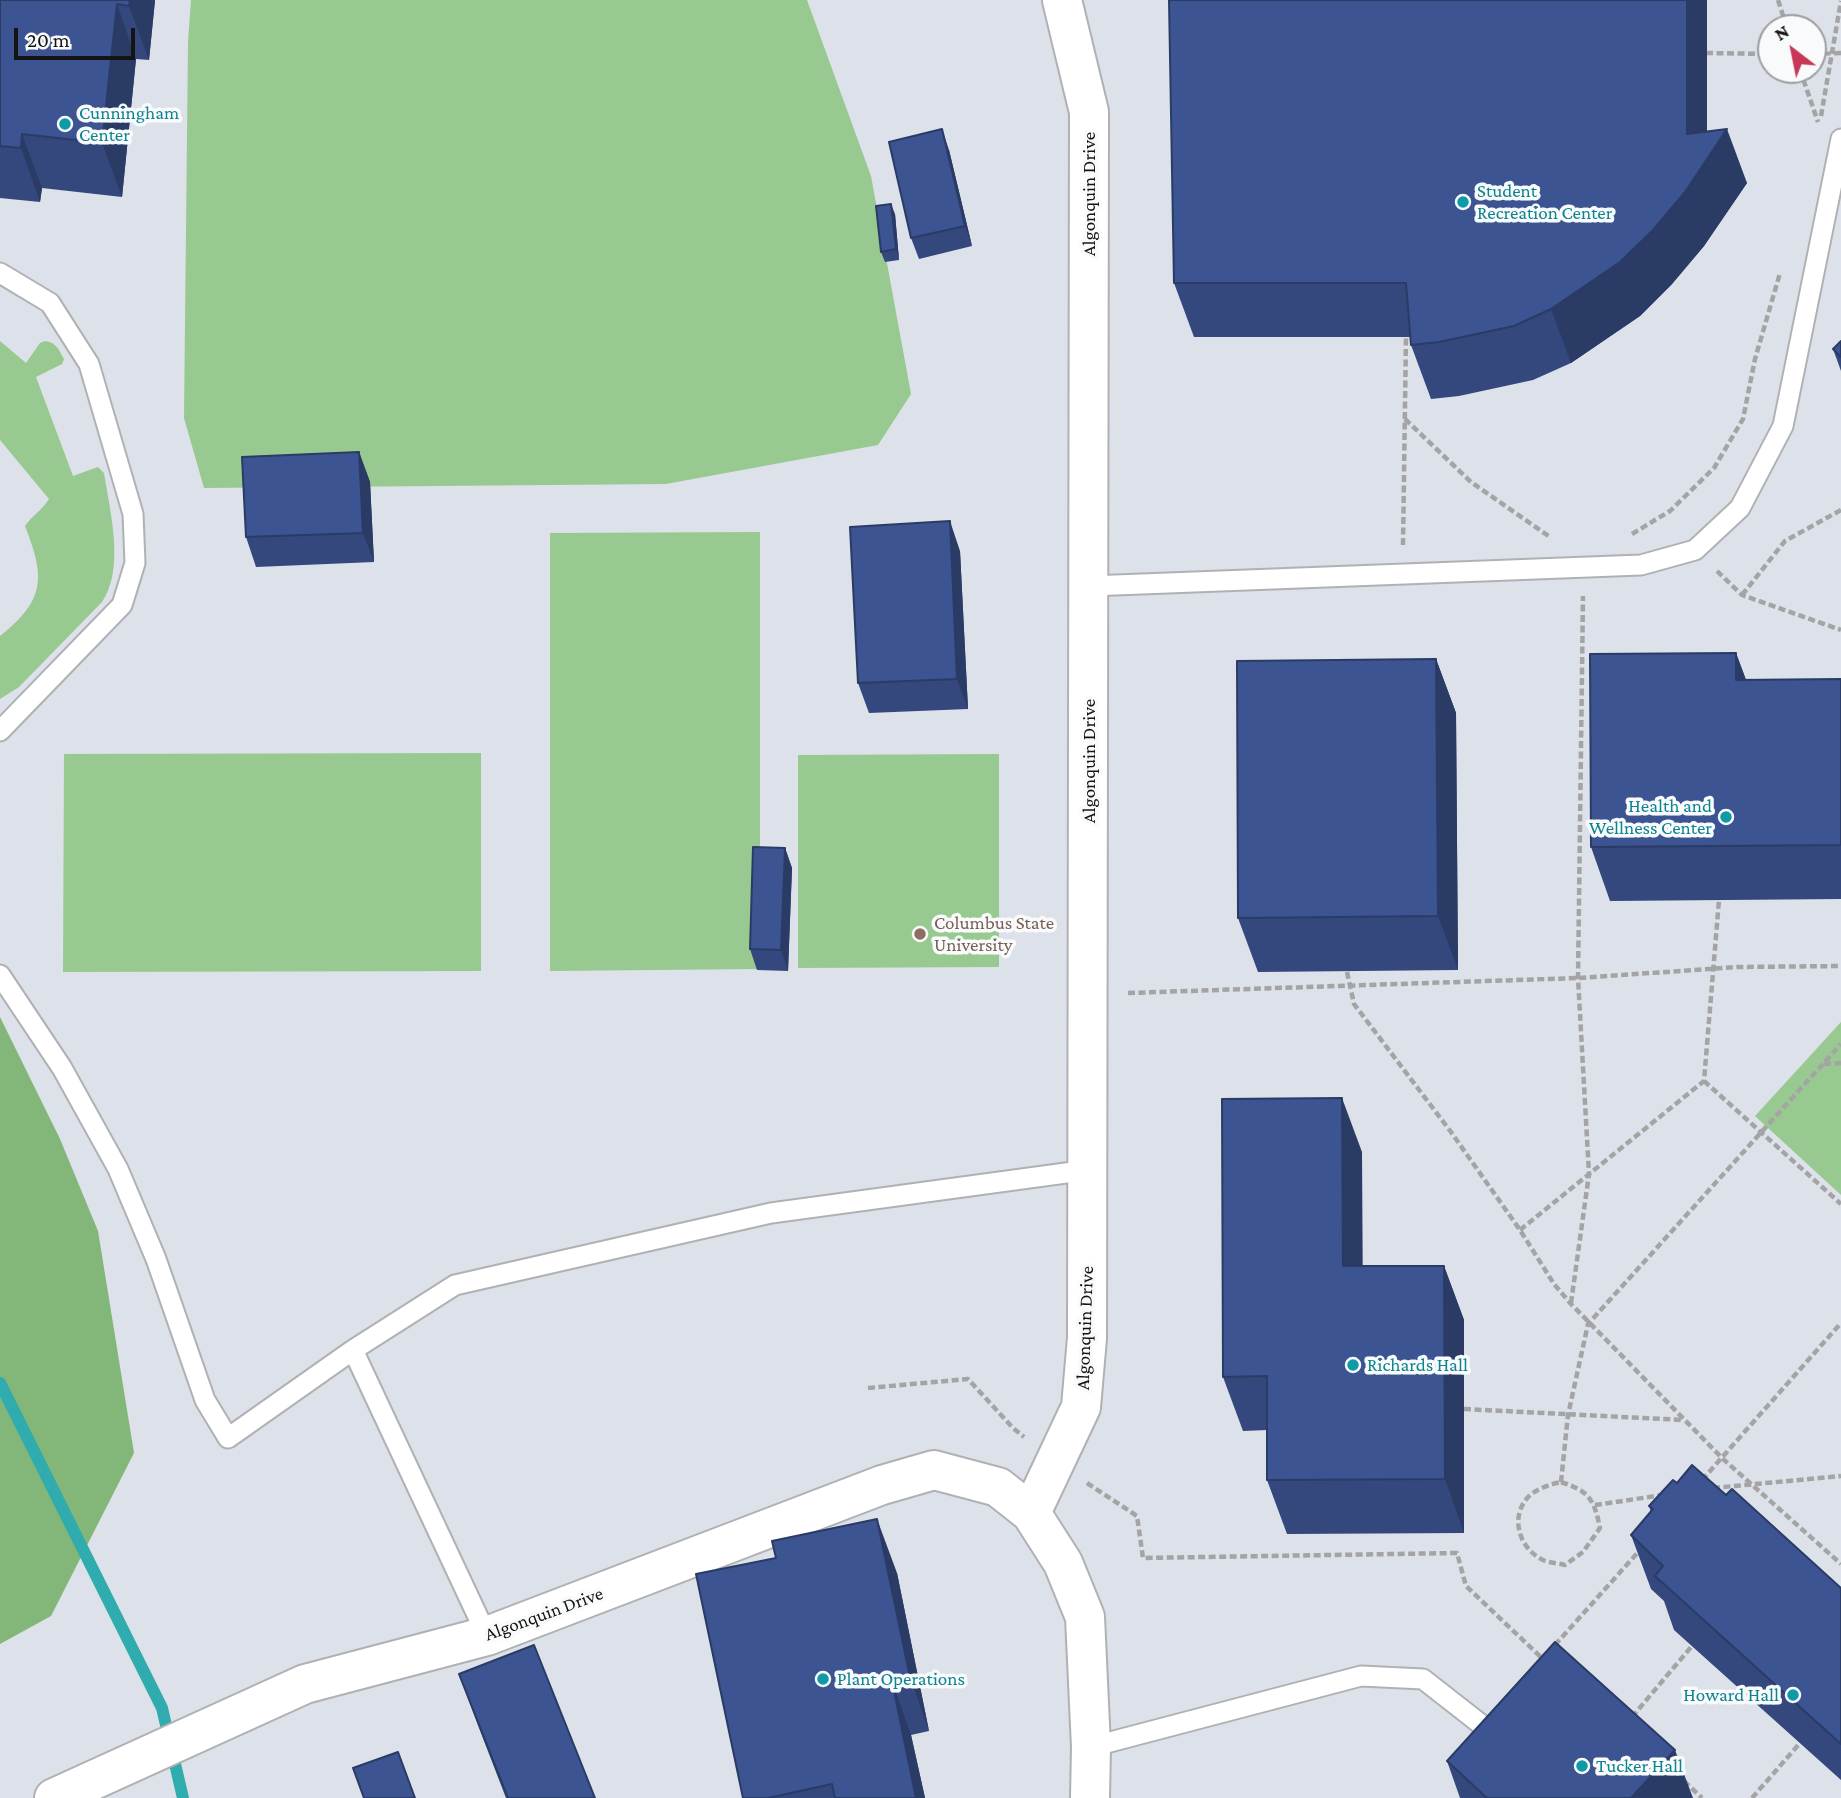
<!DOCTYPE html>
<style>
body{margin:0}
#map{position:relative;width:1841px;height:1798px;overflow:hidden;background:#ececed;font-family:"Crimson Pro",serif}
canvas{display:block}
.north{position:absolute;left:1757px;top:14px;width:70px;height:70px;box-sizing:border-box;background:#f9fafb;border:2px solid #9d9e9f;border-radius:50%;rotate:328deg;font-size:19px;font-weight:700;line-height:28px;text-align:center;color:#141414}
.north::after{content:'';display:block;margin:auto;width:24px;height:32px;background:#c73756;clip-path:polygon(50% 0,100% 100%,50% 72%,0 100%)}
.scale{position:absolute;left:14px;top:28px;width:121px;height:32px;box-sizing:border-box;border:4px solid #141414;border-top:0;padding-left:9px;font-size:21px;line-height:24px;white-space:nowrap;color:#141414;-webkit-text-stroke:5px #f9fafb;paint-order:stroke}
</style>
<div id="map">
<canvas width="1841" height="1798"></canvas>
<div class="north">N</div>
<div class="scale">20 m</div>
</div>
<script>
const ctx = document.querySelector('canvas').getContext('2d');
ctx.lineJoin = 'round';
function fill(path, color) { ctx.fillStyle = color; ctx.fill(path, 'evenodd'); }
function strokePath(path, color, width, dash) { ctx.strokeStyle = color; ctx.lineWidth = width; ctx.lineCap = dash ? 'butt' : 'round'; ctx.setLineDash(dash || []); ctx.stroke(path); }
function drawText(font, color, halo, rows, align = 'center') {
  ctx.font = font + ' "Crimson Pro",serif'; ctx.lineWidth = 7; ctx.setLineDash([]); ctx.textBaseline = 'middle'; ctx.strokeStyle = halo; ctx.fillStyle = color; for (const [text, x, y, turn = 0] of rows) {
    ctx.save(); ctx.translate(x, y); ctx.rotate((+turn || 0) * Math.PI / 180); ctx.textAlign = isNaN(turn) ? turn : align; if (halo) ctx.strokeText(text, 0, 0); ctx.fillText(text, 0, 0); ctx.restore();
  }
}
const built = new Path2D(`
 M 0,0 L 1841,0 L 1841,1798 L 0,1798 ZM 1771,28 L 1813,28 L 1813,70 L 1771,70 Z`);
const green = new Path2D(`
 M 191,0 L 807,0 L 871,176 L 911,394 L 878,445 L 666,484 L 204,488 L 184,418 L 188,42 Z
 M 0,341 L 26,363 L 40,343 L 45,341 C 56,342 59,350 64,359 L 62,364 L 36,377 L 73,476 L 98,467 L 104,473 C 110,512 125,568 102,602 L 19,687 L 0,699 L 0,636 C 46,600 45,577 25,526 C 32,516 42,510 49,499 L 0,440 Z
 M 760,532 L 760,969 L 550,971 L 550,533 Z
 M 481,753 L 481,971 L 63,972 L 64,754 Z
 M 999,754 L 999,967 L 798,968 L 798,755 Z
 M 1841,1022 L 1841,1195 L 1755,1116 Z`);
const forest = new Path2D(`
 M 0,1017 L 60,1139 L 98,1231 L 134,1453 L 51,1616 L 0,1644 Z`);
const stream = new Path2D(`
 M 0,1383 L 162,1708 L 183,1798`);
const path = new Path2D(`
 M 1778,0 L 1787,28
 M 1706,53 L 1771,54
 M 1813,54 L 1841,53
 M 1800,70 L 1818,122
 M 1821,116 L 1841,1
 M 1405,419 L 1471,482 L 1550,537
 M 1632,534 L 1670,511 L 1714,468 L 1743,419 L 1755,359 L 1780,273
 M 1403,545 L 1406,337
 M 1717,571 L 1742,595 L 1841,630
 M 1742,595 L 1785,541 L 1841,510
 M 1347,972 L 1354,1004 L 1451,1132 L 1520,1230 L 1554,1284 L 1571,1304 L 1722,1458 L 1841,1564
 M 1128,993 L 1578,978 L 1738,967 L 1841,966
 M 1824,1064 L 1841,1063
 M 1704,1081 L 1841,1204
 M 1520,1230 L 1704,1081 L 1719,900
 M 1571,1303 L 1589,1174 L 1578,978 L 1583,596
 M 868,1388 L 968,1379 L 1013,1428 L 1024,1437
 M 1464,1409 L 1683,1420
 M 1702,1480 L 1841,1323
 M 1561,1482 L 1568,1415 L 1588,1324 L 1841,1044
 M 1561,1482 C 1589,1491 1594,1499 1600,1528 L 1583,1552 L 1565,1565 C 1558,1563 1549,1563 1543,1560 C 1518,1548 1509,1515 1530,1495 C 1539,1488 1551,1484 1561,1482 Z
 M 1087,1483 L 1137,1516 L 1143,1558 L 1457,1553 L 1466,1586 L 1545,1661
 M 1713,1488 L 1841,1476
 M 1595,1505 L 1663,1495
 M 1555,1645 L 1640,1550
 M 1632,1717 L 1692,1646
 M 1684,1781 L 1702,1798
 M 1752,1798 L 1800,1743`);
const lane = new Path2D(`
 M 0,273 L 50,303 L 89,364 L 133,514 L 135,563 L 122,605 L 0,731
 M 1089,586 L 1641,565 L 1695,550 L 1740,508 L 1783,426 L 1841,139
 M 0,975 L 62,1068 L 118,1169 L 156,1259 L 205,1400 L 228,1438 L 353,1350 L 455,1285 L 771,1213 L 1088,1170
 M 353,1350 L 487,1636
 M 1091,1747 L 1361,1676 L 1423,1679 L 1501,1740`);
const street = new Path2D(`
 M 1031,1513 L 1081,1407 L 1087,1338 L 1089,112 L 1062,0
 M 54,1798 L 305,1684 L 487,1636 L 882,1485 L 934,1470 L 998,1487 L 1031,1513 L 1063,1563 L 1085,1617 L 1091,1747 L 1090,1798`);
const wall = new Path2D(`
 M 0,0 L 155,0 L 149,60 L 136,59 L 122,197 L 42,188 L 40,202 L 0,198 Z
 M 1169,0 L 1707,0 L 1707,132 L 1747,183 L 1704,246 L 1672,284 L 1640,316 L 1571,363 L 1533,380 L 1459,396 L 1431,399 L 1411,345 L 1410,337 L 1194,337 L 1174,283 Z
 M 949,150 L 972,246 L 919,259 L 911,238 Z
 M 895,214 L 899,260 L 885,262 L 881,252 Z
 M 1841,341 L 1841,371 L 1833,349 Z
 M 359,452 L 370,482 L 374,562 L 256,567 L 246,537 Z
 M 960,551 L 968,709 L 869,713 L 858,683 Z
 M 1736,653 L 1746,680 L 1841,679 L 1841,899 L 1610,901 L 1591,847 Z
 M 1436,659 L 1456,713 L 1458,970 L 1258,972 L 1238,918 Z
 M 785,848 L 792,868 L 788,971 L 757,970 L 750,949 Z
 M 1362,1152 L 1362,1266 L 1444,1266 L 1464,1320 L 1464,1533 L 1287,1534 L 1267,1480 L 1267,1430 L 1243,1431 L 1223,1377 Z
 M 1677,1483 L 1726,1495 L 1841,1588 L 1841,1780 L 1674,1630 L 1664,1601 L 1651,1589 L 1631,1535 L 1651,1512 L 1649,1506 Z
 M 897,1573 L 929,1731 L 911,1735 L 925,1798 L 743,1798 Z
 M 459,1674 L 595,1798 L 506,1798 L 479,1728 Z
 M 1447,1761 L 1693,1798 L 1460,1798 Z`);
const shadedWall = new Path2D(`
 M 130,0 L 155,0 L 149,60 L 129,6 Z
 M 1687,0 L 1707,0 L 1707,160 L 1727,129 L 1747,183 L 1704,246 L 1672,284 L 1640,316 L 1571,363 L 1551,309 L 1687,134 Z
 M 117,4 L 136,59 L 122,197 L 102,143 Z
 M 942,129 L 949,150 L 972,246 L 965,226 Z
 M 22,134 L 42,188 L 40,202 L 21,148 Z
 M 891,204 L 895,214 L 899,260 L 896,249 Z
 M 359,452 L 370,482 L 374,562 L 363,533 Z
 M 950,521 L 960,551 L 968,709 L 957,679 Z
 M 1736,653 L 1756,707 L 1736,680 Z
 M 1436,659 L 1456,713 L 1458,970 L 1438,916 Z
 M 785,848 L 792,868 L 788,971 L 781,950 Z
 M 1342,1098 L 1362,1152 L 1363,1320 L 1343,1266 Z
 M 1444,1266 L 1464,1320 L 1464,1533 L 1445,1479 Z
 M 877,1519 L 897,1573 L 929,1731 L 910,1677 Z
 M 892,1681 L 911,1735 L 925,1798 L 916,1798 Z
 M 1675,1750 L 1693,1798 L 1631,1798 Z`);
const building = new Path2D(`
 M 0,0 L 130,0 L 129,6 L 117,4 L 102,143 L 22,134 L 21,148 L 0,146 Z
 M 1169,0 L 1687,0 L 1687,134 L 1727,129 L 1685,192 L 1653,230 L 1620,262 L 1551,309 L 1514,326 L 1439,342 L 1411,345 L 1406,283 L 1174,283 Z
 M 942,129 L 965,226 L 911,238 L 889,142 Z
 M 891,204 L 896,249 L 881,252 L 876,206 Z
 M 1841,341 L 1841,357 L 1833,349 Z
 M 359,452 L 363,533 L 246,537 L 242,457 Z
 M 950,521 L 957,679 L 858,683 L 850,527 Z
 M 1736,653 L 1736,680 L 1841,679 L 1841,845 L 1591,847 L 1590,654 Z
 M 1436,659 L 1438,916 L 1238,918 L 1237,661 Z
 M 753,847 L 785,848 L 781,950 L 750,949 Z
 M 1342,1098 L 1343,1266 L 1444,1266 L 1445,1479 L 1267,1480 L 1267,1376 L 1223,1377 L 1222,1099 Z
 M 1692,1465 L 1726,1495 L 1732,1489 L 1841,1588 L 1841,1744 L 1655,1576 L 1663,1566 L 1631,1535 L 1653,1509 L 1649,1506 L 1673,1480 L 1677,1483 Z
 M 877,1519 L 910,1677 L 892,1681 L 916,1798 L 835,1798 L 832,1784 L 768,1798 L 743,1798 L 696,1574 L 776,1558 L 772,1541 Z
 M 1555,1642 L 1675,1750 L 1631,1798 L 1487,1798 L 1447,1761 Z
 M 534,1645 L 595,1798 L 508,1798 L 459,1674 Z
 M 398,1752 L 415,1798 L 364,1798 L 353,1768 Z`);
const markers = [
 [65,124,7,"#0f9aa8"],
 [1463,202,7,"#0f9aa8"],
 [1726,817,7,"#0f9aa8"],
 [920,934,7,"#8d6e63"],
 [1353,1365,7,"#0f9aa8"],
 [823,1679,7,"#0f9aa8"],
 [1793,1695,7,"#0f9aa8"],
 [1582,1766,7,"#0f9aa8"]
];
const cultureNames = [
 ["Cunningham",79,113],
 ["Center",79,135],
 ["Student",1477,191],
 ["Recreation Center",1477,213],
 ["Health and",1712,806,"right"],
 ["Wellness Center",1712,828,"right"],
 ["Richards Hall",1367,1365],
 ["Plant Operations",837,1679],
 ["Howard Hall",1779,1695,"right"],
 ["Tucker Hall",1596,1766]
];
const streetNames = [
 ["Algonquin Drive",1089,194,-90],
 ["Algonquin Drive",1089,761,-90],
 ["Algonquin Drive",1085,1328,-88],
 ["Algonquin Drive",544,1614,-20]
];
const educationNames = [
 ["Columbus State",934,923],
 ["University",934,945]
];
fill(built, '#dde1e9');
fill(green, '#98c990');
fill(forest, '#82b779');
strokePath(stream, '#30abae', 12);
strokePath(lane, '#b0b1b2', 23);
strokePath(street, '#b0b1b2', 42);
strokePath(path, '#a4a4a4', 4.5, [7, 3.5]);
strokePath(lane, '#fff', 19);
strokePath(street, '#fff', 38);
fill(wall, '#34487d');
fill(shadedWall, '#2a3b66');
fill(building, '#3c5491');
strokePath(building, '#2a3b66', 2);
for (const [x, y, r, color] of markers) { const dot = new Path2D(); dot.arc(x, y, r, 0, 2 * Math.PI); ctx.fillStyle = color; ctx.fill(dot); strokePath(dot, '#f9fafb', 2.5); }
drawText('19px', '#0d838f', '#f9fafb', cultureNames, 'left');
drawText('19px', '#141414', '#f9fafb', streetNames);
drawText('19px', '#785e54', '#f9fafb', educationNames, 'left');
</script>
